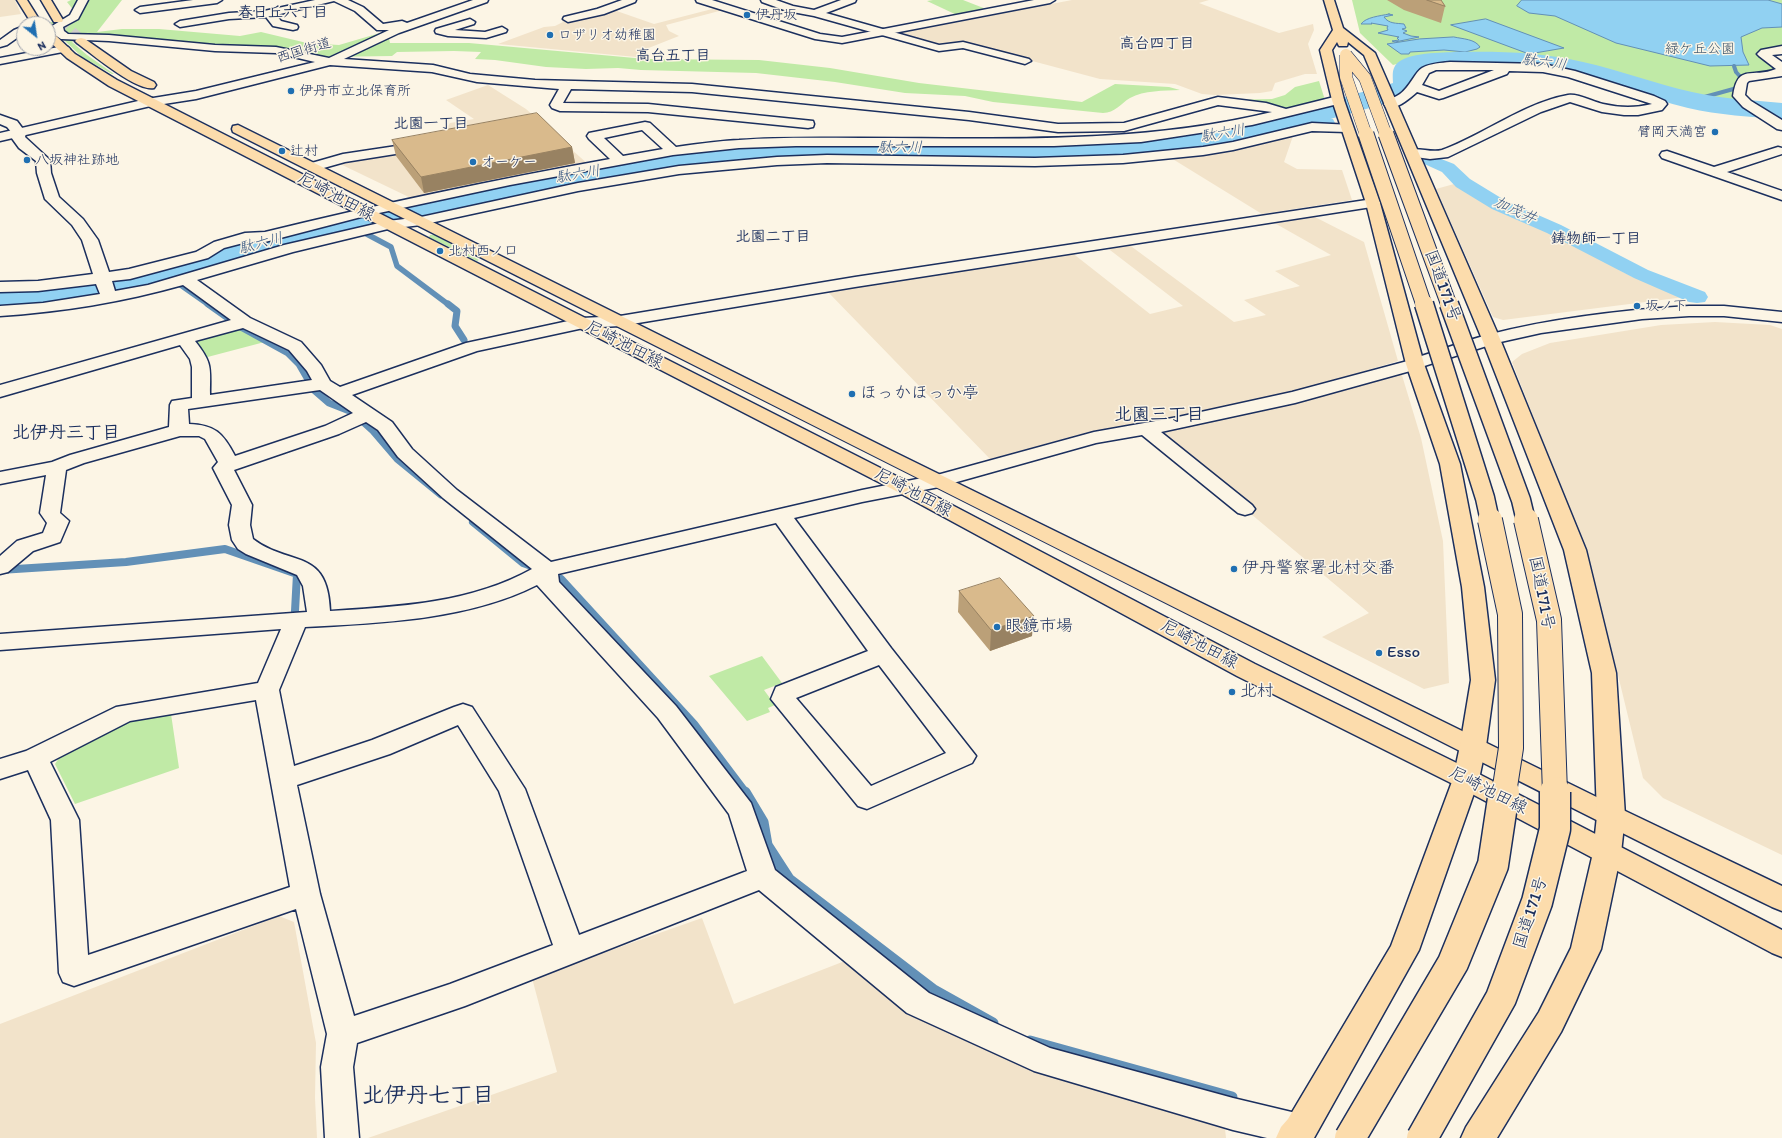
<!DOCTYPE html>
<meta charset="utf-8">
<style>
body{margin:0}
#map{position:relative;width:1782px;height:1138px;overflow:hidden;background:#fcf5e5;font-family:Itim,sans-serif}
canvas{display:block}
.north{position:absolute;left:16px;top:16px;width:40px;height:40px;box-sizing:border-box;background:#fcf5e5;border:1px solid #a2a6af;border-radius:50%;rotate:150deg;font-size:11px;font-weight:700;line-height:16px;text-align:center;color:#1b2f5e}
.north::after{content:'';display:block;margin:auto;width:14px;height:18px;background:#1f6fb2;clip-path:polygon(50% 0,100% 100%,50% 72%,0 100%)}
</style>
<div id="map">
<canvas width="1782" height="1138"></canvas>
<div class="north">N</div>
</div>
<script>
const ctx = document.querySelector('canvas').getContext('2d');
ctx.lineJoin = 'round';
function fill(path, color) { ctx.fillStyle = color; ctx.fill(path, 'evenodd'); }
function strokePath(path, color, width, dash) { ctx.strokeStyle = color; ctx.lineWidth = width; ctx.lineCap = dash ? 'butt' : 'round'; ctx.setLineDash(dash || []); ctx.stroke(path); }
function drawText(font, color, halo, rows, align = 'center') {
  ctx.font = font + ' Itim,"Klee One",sans-serif'; ctx.lineWidth = 3; ctx.setLineDash([]); ctx.textBaseline = 'middle'; ctx.strokeStyle = halo; ctx.fillStyle = color; for (const [text, x, y, turn = 0] of rows) {
    ctx.save(); ctx.translate(x, y); ctx.rotate((+turn || 0) * Math.PI / 180); ctx.textAlign = isNaN(turn) ? turn : align; if (halo) ctx.strokeText(text, 0, 0); ctx.fillText(text, 0, 0); ctx.restore();
  }
}
const built = new Path2D(`
 M 0,0 L 15,0 L 21,14 L 0,17 Z
 M 1072,0 L 1209,0 L 1199,3 L 1279,33 L 1313,24 L 1314,30 L 1308,44 L 1317,74 L 1305,74 L 1275,83 L 1272,91 L 1260,93 L 1215,95 L 1202,94 L 1175,84 L 1100,79 L 972,45 L 940,46 L 896,34 Z
 M 716,8 L 723,10 L 666,25 L 669,31 L 679,36 L 646,49 L 636,57 L 498,44 L 544,27 L 555,26 L 563,22 L 562,20 L 564,19 L 572,19 L 611,9 L 654,24 Z
 M 488,85 L 526,109 L 589,165 L 415,200 L 336,162 L 439,142 L 450,123 L 474,119 L 446,100 Z
 M 1294,133 L 1284,162 L 1297,169 L 1342,170 L 1352,200 L 1262,214 L 1171,158 Z
 M 1454,184 L 1473,197 L 1558,235 L 1620,269 L 1619,270 L 1633,277 L 1685,297 L 1503,320 L 1493,317 L 1436,189 Z
 M 1311,215 L 1364,242 L 1398,361 L 1293,392 L 1213,412 L 1085,433 L 990,459 L 828,292 L 1071,252 L 1150,314 L 1183,306 L 1106,247 L 1128,244 L 1234,322 L 1266,315 L 1244,300 L 1300,286 L 1275,271 L 1331,255 L 1271,221 Z
 M 1715,322 L 1770,325 L 1782,329 L 1782,855 L 1663,798 L 1643,778 L 1617,671 L 1574,521 L 1512,362 L 1522,354 L 1550,343 L 1661,325 Z
 M 1401,372 L 1421,438 L 1443,541 L 1449,683 L 1424,689 L 1322,637 L 1369,613 L 1251,514 L 1256,512 L 1158,434 L 1305,400 Z
 M 279,916 L 294,922 L 316,1043 L 315,1098 L 317,1138 L 0,1138 L 0,1024 Z
 M 702,918 L 734,1004 L 850,959 L 923,1018 L 1036,1072 L 1225,1129 L 1226,1138 L 368,1138 L 557,1072 L 532,978 Z`);
const green = new Path2D(`
 M 71,0 L 122,0 L 97,32 L 122,29 L 159,29 L 240,36 L 261,32 L 307,43 L 339,45 L 380,33 L 389,38 L 390,43 L 469,43 L 646,59 L 759,60 L 830,68 L 919,83 L 1082,102 L 1115,84 L 1169,87 L 1180,90 C 1164,91 1144,90 1130,98 C 1120,104 1115,113 1103,113 L 993,102 L 965,96 L 905,93 L 835,82 L 756,73 L 641,70 L 618,68 L 586,69 L 546,67 L 495,60 L 475,59 L 481,52 L 454,51 L 397,52 L 392,56 L 324,57 L 251,48 L 115,42 L 93,38 L 72,42 L 87,55 L 114,74 L 112,74 L 82,57 L 46,23 L 79,17 L 67,2 Z
 M 933,0 L 963,0 L 986,9 L 985,11 L 959,16 L 927,1 Z
 M 1352,0 L 1782,0 L 1782,49 L 1764,52 L 1781,69 L 1743,77 L 1740,102 L 1721,103 L 1690,97 L 1635,83 L 1595,68 L 1547,59 L 1460,54 L 1426,56 L 1393,65 L 1360,33 Z
 M 1319,81 L 1325,100 L 1288,109 L 1278,109 L 1229,100 L 1272,99 L 1285,95 L 1295,87 Z
 M 430,235 L 435,235 L 479,260 L 477,261 L 429,237 Z
 M 244,325 L 276,339 L 200,359 L 190,343 Z
 M 762,656 L 782,683 L 764,690 L 775,705 L 768,708 L 770,712 L 747,721 L 709,676 Z
 M 171,714 L 179,768 L 75,804 L 55,764 L 65,749 L 136,718 Z`);
const water = new Path2D(`
 M 1522,0 L 1768,0 L 1782,4 L 1782,27 L 1762,28 L 1741,37 L 1743,52 L 1749,65 L 1710,66 L 1616,43 L 1555,16 L 1529,13 L 1517,6 Z
 M 1389,14 L 1393,15 L 1384,17 C 1389,24 1396,23 1404,24 L 1406,28 L 1402,29 L 1407,31 L 1403,33 L 1411,36 L 1419,37 L 1395,42 L 1392,41 L 1399,40 L 1397,38 L 1399,37 L 1378,33 L 1388,30 L 1387,28 L 1388,26 L 1371,23 L 1372,24 L 1361,24 C 1366,17 1380,16 1389,14 Z
 M 1486,19 L 1564,48 L 1529,54 L 1451,25 Z
 M 1454,37 C 1463,39 1475,39 1480,47 L 1477,49 L 1465,52 L 1444,50 L 1410,52 L 1409,54 L 1401,54 L 1387,44 L 1419,39 Z`);
const streamFar4 = new Path2D(`
 M 1690,101 L 1737,88 L 1745,82 L 1736,72 L 1734,66`);
const streamFar3 = new Path2D(`
 M 346,223 L 391,247 L 397,266 L 449,305
 M 162,272 L 209,305`);
const streamFar2 = new Path2D(`
 M 208,304 L 239,326 L 288,353 L 299,364 L 314,390 L 329,403 L 352,412 L 373,431 L 397,459 L 441,495
 M 448,304 L 457,311 L 455,326 L 464,340`);
const streamFar1 = new Path2D(`
 M 473,522 L 523,563 L 534,567
 M 0,570 L 126,562 L 225,549 L 297,574 L 295,611
 M 548,573 L 561,579 L 694,724 L 746,793`);
const stream = new Path2D(`
 M 745,792 L 763,822 L 767,845 L 789,879 L 934,990 L 993,1023
 M 1030,1041 L 1232,1097`);
const canal = new Path2D(`
 M 1298,109 L 1333,119 L 1335,123 L 1333,127 L 1327,128 L 1292,118 L 1290,114 L 1292,110 Z
 M 1426,153 L 1454,164 L 1470,179 L 1506,201 L 1561,225 L 1648,270 L 1705,292 L 1708,297 L 1705,302 L 1697,303 L 1689,302 L 1634,278 L 1547,233 L 1492,209 L 1456,187 L 1442,172 L 1420,162 L 1417,158 L 1420,154 Z`);
const river = new Path2D(`
 M 1454,52 C 1497,51 1541,52 1583,62 C 1620,70 1655,84 1692,92 C 1721,99 1752,100 1782,103 L 1782,119 C 1751,117 1719,115 1688,108 C 1647,98 1607,81 1565,74 C 1518,66 1470,66 1422,70 L 1420,71 L 1420,88 L 1416,94 C 1320,124 1222,149 1122,156 C 990,165 859,149 727,162 C 672,167 617,178 562,188 C 486,202 409,217 333,236 C 257,254 183,278 107,297 L 72,303 L 0,308 L 0,286 L 72,281 L 105,276 C 179,256 253,234 327,217 C 404,199 482,183 559,170 C 616,160 671,149 728,144 C 860,132 991,147 1123,138 C 1215,132 1304,110 1393,83 C 1393,79 1392,72 1394,68 C 1400,52 1439,53 1454,52 Z`);
const primaryTunnel = new Path2D(`
 M 58,20 L 81,41`);
const street = new Path2D(`
 M 78,0 L 88,0 L 78,19 L 63,27 L 64,31 L 68,34 L 109,35 L 215,45 L 276,47 L 329,58 L 389,30 L 377,30 L 355,11 L 334,1 L 276,15 L 281,21 L 297,25 L 298,27 L 297,29 L 293,30 L 273,26 L 266,17 L 229,19 L 180,27 L 175,24 L 180,21 L 229,13 L 264,11 L 315,0 L 348,0 L 363,7 L 383,24 L 402,21 L 407,23 L 473,0 L 488,0 L 487,2 L 399,33 L 344,59 L 433,65 L 470,74 L 535,80 L 692,84 L 969,112 L 1058,124 L 1124,123 L 1218,97 L 1266,103 L 1286,109 L 1338,96 L 1342,97 L 1344,100 L 1342,103 L 1252,125 L 1141,142 L 1054,146 L 796,146 L 739,148 L 673,155 L 510,185 L 365,216 L 265,242 L 251,241 L 224,248 L 208,258 L 130,279 L 112,281 L 115,291 L 148,285 L 284,245 L 388,221 L 421,217 L 578,183 L 679,166 L 777,157 L 827,155 L 1035,158 L 1123,155 L 1203,147 L 1233,142 L 1312,123 L 1352,125 L 1353,128 L 1352,131 L 1347,132 L 1312,131 L 1233,150 L 1203,155 L 1123,163 L 1035,166 L 827,163 L 777,165 L 679,174 L 578,191 L 421,225 L 388,229 L 293,252 L 197,280 L 250,318 L 301,342 L 321,365 L 330,381 L 340,387 L 466,343 L 582,318 L 588,319 L 590,323 L 588,327 L 477,351 L 352,395 L 392,422 L 412,449 L 457,490 L 551,562 L 862,490 L 937,475 L 1094,432 L 1178,417 L 1292,392 L 1415,359 L 1421,360 L 1424,364 L 1421,368 L 1295,403 L 1161,432 L 1252,505 L 1255,509 L 1252,513 L 1245,515 L 1238,513 L 1142,435 L 1096,443 L 939,487 L 862,502 L 794,518 L 891,648 L 976,756 L 972,763 L 867,809 L 858,806 L 771,699 L 776,687 L 868,651 L 776,523 L 558,574 L 559,582 L 676,706 L 751,803 L 775,870 L 929,993 L 1050,1048 L 1233,1098 L 1300,1114 L 1312,1119 L 1317,1130 L 1313,1138 L 1267,1138 L 1233,1130 L 1034,1071 L 907,1013 L 759,890 L 465,1006 L 357,1043 L 353,1067 L 359,1138 L 325,1138 L 321,1067 L 327,1034 L 296,909 L 74,986 L 63,982 L 59,973 L 51,820 L 28,770 L 0,779 L 0,759 L 26,751 L 116,707 L 258,683 L 281,629 L 0,650 L 0,634 L 307,612 L 303,586 L 297,575 L 246,554 L 238,549 L 232,540 L 229,525 L 232,505 L 213,468 L 218,462 L 205,439 L 199,436 L 180,436 L 84,463 L 66,470 L 60,513 L 69,521 L 60,542 L 33,551 L 8,572 L 0,574 L 0,556 L 17,541 L 43,533 L 47,523 L 40,513 L 46,475 L 0,484 L 0,472 L 52,462 L 70,455 L 169,427 L 170,405 L 172,401 L 192,398 L 192,367 L 190,359 L 180,345 L 0,397 L 0,385 L 231,320 L 183,285 C 123,302 61,312 0,316 L 0,306 L 43,303 L 100,294 L 96,284 L 38,291 L 0,292 L 0,282 L 38,281 L 93,274 L 82,240 L 72,225 L 45,199 L 37,173 L 36,161 L 19,148 L 11,137 L 12,133 L 7,127 L 0,124 L 0,115 L 17,121 L 26,133 L 25,137 L 50,160 L 51,173 L 59,197 L 83,219 L 98,240 L 109,272 L 129,269 L 196,252 L 214,242 L 245,233 L 265,232 C 379,204 494,180 610,159 L 589,139 L 587,136 L 589,133 L 645,122 L 650,123 L 676,147 C 697,144 718,141 739,140 C 779,137 820,138 860,138 C 997,138 1137,145 1272,112 L 1218,105 L 1124,131 L 1058,132 L 969,120 L 692,92 L 571,89 L 563,103 L 648,104 L 813,121 L 814,124 L 813,127 L 808,128 L 648,112 L 560,111 L 552,108 L 550,105 L 559,89 L 477,82 L 432,72 L 330,65 L 196,99 L 151,106 L 147,105 L 145,102 L 147,99 L 196,91 L 315,62 L 276,53 L 215,51 L 109,41 L 61,39 L 55,35 L 52,26 L 70,15 ZM 642,130 L 663,149 L 623,156 L 604,138 ZM 243,328 L 289,350 L 307,371 L 312,380 L 210,395 C 210,367 213,364 195,341 ZM 320,390 L 353,413 L 325,426 L 235,456 C 223,433 215,425 189,424 L 188,409 ZM 366,422 L 378,430 L 398,457 L 443,498 L 532,569 C 471,603 398,607 330,611 C 328,547 289,567 253,539 L 250,525 L 252,505 L 234,470 L 339,434 ZM 537,585 L 658,718 L 729,814 L 747,871 L 579,935 L 525,789 L 472,707 L 463,704 L 454,707 L 372,740 L 294,766 L 279,690 L 305,627 C 381,623 468,620 537,585 ZM 879,665 L 946,753 L 871,786 L 796,698 ZM 256,700 L 290,887 L 88,955 L 79,820 L 50,762 L 130,721 ZM 458,725 L 499,791 L 553,945 L 450,984 L 354,1016 L 320,894 L 297,785 L 390,754 Z
 M 193,0 L 222,0 L 217,3 L 140,13 L 135,10 L 140,7 Z
 M 622,0 L 636,0 L 635,2 L 604,14 L 568,22 L 563,19 L 564,17 L 597,9 Z
 M 761,0 L 776,0 L 793,6 L 814,10 L 841,0 L 856,0 L 855,2 L 826,13 L 939,45 L 963,42 L 1029,59 L 1031,61 L 1025,64 L 963,48 L 939,51 L 814,16 L 787,11 L 762,2 Z
 M 470,19 L 475,22 L 474,24 L 455,30 L 485,32 L 502,27 L 507,30 L 506,32 L 486,38 L 448,36 L 436,33 L 435,31 L 436,29 Z
 M 24,26 L 24,33 L 7,45 L 0,47 L 0,40 L 14,30 Z
 M 64,46 L 68,47 L 70,49 L 68,51 L 0,64 L 0,58 Z
 M 1782,46 L 1782,54 L 1772,55 L 1782,62 L 1782,76 L 1749,81 L 1747,83 L 1745,95 L 1751,101 L 1782,120 L 1782,130 L 1777,129 L 1743,107 L 1733,96 C 1738,62 1752,79 1776,69 L 1759,56 L 1757,54 L 1761,50 Z
 M 1450,62 L 1543,64 L 1575,71 L 1654,96 L 1665,101 L 1667,104 L 1662,110 L 1638,115 L 1624,115 L 1602,112 L 1570,102 L 1541,112 L 1448,157 L 1430,159 L 1408,156 L 1406,153 L 1408,150 C 1419,147 1431,153 1442,150 C 1483,135 1524,103 1568,95 C 1578,93 1593,102 1603,104 C 1620,108 1636,108 1652,104 L 1568,77 L 1543,72 L 1509,71 L 1507,74 L 1443,98 L 1439,99 L 1417,92 C 1409,99 1397,110 1386,107 L 1384,104 C 1387,99 1395,98 1400,94 C 1410,87 1415,72 1422,68 C 1431,63 1441,63 1450,62 ZM 1436,70 L 1494,70 L 1439,91 L 1422,85 L 1429,73 Z
 M 403,145 L 408,146 L 410,149 L 408,152 L 345,162 L 313,171 L 308,170 L 306,167 L 308,164 L 343,154 Z
 M 1778,147 L 1782,148 L 1782,154 L 1727,172 L 1782,191 L 1782,200 L 1662,158 L 1660,155 L 1662,152 L 1667,151 L 1714,167 Z`);
const secondary = new Path2D(`
 M 696,0 L 712,0 L 820,34 L 842,37 L 1034,0 L 1055,0 L 1050,3 L 842,43 L 815,39 L 697,2 Z
 M 151,98 L 155,99 L 157,102 L 155,105 L 0,141 L 0,133 Z
 M 1373,199 L 1378,200 L 1380,203 L 1378,206 L 855,287 L 620,326 L 582,328 L 576,327 L 574,323 L 576,319 L 582,318 L 620,316 L 855,277 Z
 M 1689,306 L 1724,306 L 1782,312 L 1782,322 L 1724,316 L 1689,316 L 1642,319 L 1541,333 L 1496,343 L 1415,369 L 1409,368 L 1406,364 L 1409,360 C 1435,352 1461,342 1487,335 C 1553,318 1621,310 1689,306 Z`);
const primary = new Path2D(`
 M 17,0 L 27,0 L 42,24 L 32,24 Z
 M 41,0 L 51,0 L 63,20 L 62,22 L 54,22 Z
 M 48,31 L 52,32 L 75,54 L 117,80 L 910,483 L 1255,664 L 1475,772 L 1782,930 L 1782,957 L 1772,953 L 1457,786 L 1237,676 L 896,491 L 109,86 L 67,58 L 48,40 Z
 M 81,38 L 85,39 L 131,71 L 154,82 L 156,85 L 154,88 C 137,92 92,54 77,43 L 75,41 L 77,39 Z
 M 238,125 L 892,451 L 1621,809 L 1782,886 L 1782,911 L 1772,907 C 1642,844 1514,778 1385,713 C 1001,521 617,326 233,132 L 232,129 L 233,126 Z`);
const highway = new Path2D(`
 M 1324,0 L 1334,0 L 1343,28 L 1375,53 L 1500,339 L 1586,550 L 1616,673 L 1625,816 L 1621,853 L 1601,949 L 1561,1032 L 1497,1138 L 1461,1138 L 1466,1127 L 1539,1012 L 1571,948 L 1593,853 L 1597,816 L 1592,673 L 1564,550 L 1482,339 L 1364,55 L 1348,42 L 1347,46 L 1339,46 L 1337,42 L 1332,50 L 1344,100 L 1380,203 L 1424,364 L 1460,464 L 1484,587 L 1495,680 L 1486,746 L 1479,779 L 1419,950 L 1314,1138 L 1276,1138 L 1281,1127 L 1288,1119 L 1391,946 L 1453,779 L 1460,746 L 1471,680 L 1462,587 L 1440,464 L 1406,364 L 1366,203 L 1332,100 L 1320,50 L 1333,30 Z`);
const highwayBridgeFar4 = new Path2D(`
 M 1346,55 L 1365,78 L 1386,135
 M 1346,55 L 1346,77 L 1366,135`);
const highwayBridgeFar3 = new Path2D(`
 M 1366,134 L 1424,305
 M 1386,134 L 1449,305`);
const highwayBridgeFar2 = new Path2D(`
 M 1424,304 L 1485,498 L 1490,521
 M 1449,304 L 1521,500 L 1526,521`);
const highwayBridgeFar1 = new Path2D(`
 M 1490,520 L 1510,614 L 1511,748 L 1504,793
 M 1526,520 L 1549,620 L 1555,793`);
const highwayBridge = new Path2D(`
 M 1350,1138 L 1453,963 L 1493,865 L 1504,792
 M 1422,1138 L 1501,998 L 1537,902 L 1555,829 L 1555,792`);
const wall = new Path2D(`
 M 1387,0 L 1441,0 L 1445,6 L 1441,23 L 1404,10 Z
 M 392,140 L 572,147 L 575,163 L 424,193 L 396,156 Z
 M 959,591 L 1032,636 L 990,651 L 958,612 Z`);
const shadedWall = new Path2D(`
 M 572,147 L 575,163 L 424,193 L 421,177 Z
 M 1034,616 L 1032,636 L 990,651 L 991,630 Z`);
const building = new Path2D(`
 M 1427,0 L 1441,0 L 1445,6 Z
 M 537,113 L 572,147 L 421,177 L 392,140 Z
 M 1000,578 L 1034,616 L 991,630 L 959,591 Z`);
const markers = [
 [747,15,4,"#1f6fb2"],
 [550,35,4,"#1f6fb2"],
 [291,91,4,"#1f6fb2"],
 [1715,132,4,"#1f6fb2"],
 [282,151,4,"#1f6fb2"],
 [27,160,4,"#1f6fb2"],
 [473,162,4,"#1f6fb2"],
 [440,251,4,"#1f6fb2"],
 [1637,306,4,"#1f6fb2"],
 [852,394,4,"#1f6fb2"],
 [1234,569,4,"#1f6fb2"],
 [997,627,4,"#1f6fb2"],
 [1379,653,4,"#1f6fb2"],
 [1232,692,4,"#1f6fb2"]
];
const farPoinames = [
 ["伊丹坂",755,15],
 ["ロザリオ幼稚園",558,35],
 ["伊丹市立北保育所",299,91],
 ["臂岡天満宮",1707,132,"right"],
 ["辻村",290,151],
 ["八坂神社跡地",35,160],
 ["オーケー",481,162],
 ["北村西ノ口",448,251],
 ["坂ノ下",1645,306]
];
const farParknames = [
 ["緑ケ丘公園",1700,49]
];
const farStreetnames = [
 ["西国街道",304,51,-17]
];
const farNeighbourhoodnames = [
 ["春日丘六丁目",283,13],
 ["高台四丁目",1157,44],
 ["高台五丁目",673,56],
 ["北園一丁目",431,124],
 ["北園二丁目",773,237],
 ["鋳物師一丁目",1596,239]
];
const farWaternames = [
 ["駄六川",1544,63,8],
 ["駄六川",1223,134,-10],
 ["駄六川",900,148],
 ["駄六川",578,175,-10],
 ["加茂井",1515,211,25],
 ["駄六川",261,244,-15]
];
const streetNames = [
 ["尼崎池田線",336,197,28],
 ["国道171号",1442,286,70],
 ["尼崎池田線",624,345,27],
 ["尼崎池田線",913,493,28],
 ["国道171号",1541,593,79],
 ["尼崎池田線",1199,645,28],
 ["尼崎池田線",1488,791,27],
 ["国道171号",1531,913,-72]
];
const poiNames = [
 ["ほっかほっか亭",860,394],
 ["伊丹警察署北村交番",1242,569],
 ["眼鏡市場",1005,627],
 ["Esso",1387,653],
 ["北村",1240,692]
];
const neighbourhoodNames = [
 ["北園三丁目",1159,415],
 ["北伊丹三丁目",66,433]
];
const nearNeighbourhoodnames = [
 ["北伊丹七丁目",428,1096]
];
fill(built, '#f2e3ca');
fill(green, '#c0eaa6');
fill(water, '#91d1f2');
strokePath(water, '#6290b7', 1);
strokePath(streamFar4, '#6290b7', 4);
strokePath(streamFar3, '#6290b7', 5.5);
strokePath(streamFar2, '#6290b7', 7);
strokePath(streamFar1, '#6290b7', 8);
strokePath(stream, '#6290b7', 11);
fill(canal, '#91d1f2');
fill(river, '#91d1f2');
strokePath(primaryTunnel, '#cfcdca', 12, [12, 6]);
strokePath(street, '#1b2f5e', 3);
strokePath(secondary, '#1b2f5e', 3);
strokePath(primary, '#1b2f5e', 3);
strokePath(highway, '#1b2f5e', 3);
fill(street, '#fcf5e5');
fill(secondary, '#fcf5e5');
fill(primary, '#fcdcac');
fill(highway, '#fcdcac');
strokePath(highwayBridgeFar4, '#1b2f5e', 13, []);
strokePath(highwayBridgeFar3, '#1b2f5e', 17, []);
strokePath(highwayBridgeFar2, '#1b2f5e', 21, []);
strokePath(highwayBridgeFar1, '#1b2f5e', 26, []);
strokePath(highwayBridge, '#1b2f5e', 33, []);
strokePath(highwayBridgeFar4, '#fcdcac', 12);
strokePath(highwayBridgeFar3, '#fcdcac', 15);
strokePath(highwayBridgeFar2, '#fcdcac', 18);
strokePath(highwayBridgeFar1, '#fcdcac', 24);
strokePath(highwayBridge, '#fcdcac', 30);
fill(wall, '#bba078');
fill(shadedWall, '#988262');
fill(building, '#d9ba8c');
strokePath(building, '#988262', 1);
for (const [x, y, r, color] of markers) { const dot = new Path2D(); dot.arc(x, y, r, 0, 2 * Math.PI); ctx.fillStyle = color; ctx.fill(dot); strokePath(dot, '#fcf5e5', 1.5); }
drawText('14px', '#1b2f5e', '#fcf5e5', farPoinames, 'left');
drawText('14px', '#3c546c', '#fcf5e5', farParknames);
drawText('14px', '#1b2f5e', '#fcf5e5', farStreetnames);
drawText('bold 15px', '#1b2f5e', '#fcf5e5', farNeighbourhoodnames);
drawText('italic 15px', '#385883', '#fcf5e5', farWaternames);
drawText('17px', '#1b2f5e', '#fcf5e5', streetNames);
drawText('17px', '#1b2f5e', '#fcf5e5', poiNames, 'left');
drawText('bold 18px', '#1b2f5e', '#fcf5e5', neighbourhoodNames);
drawText('bold 22px', '#1b2f5e', '#fcf5e5', nearNeighbourhoodnames);
</script>
